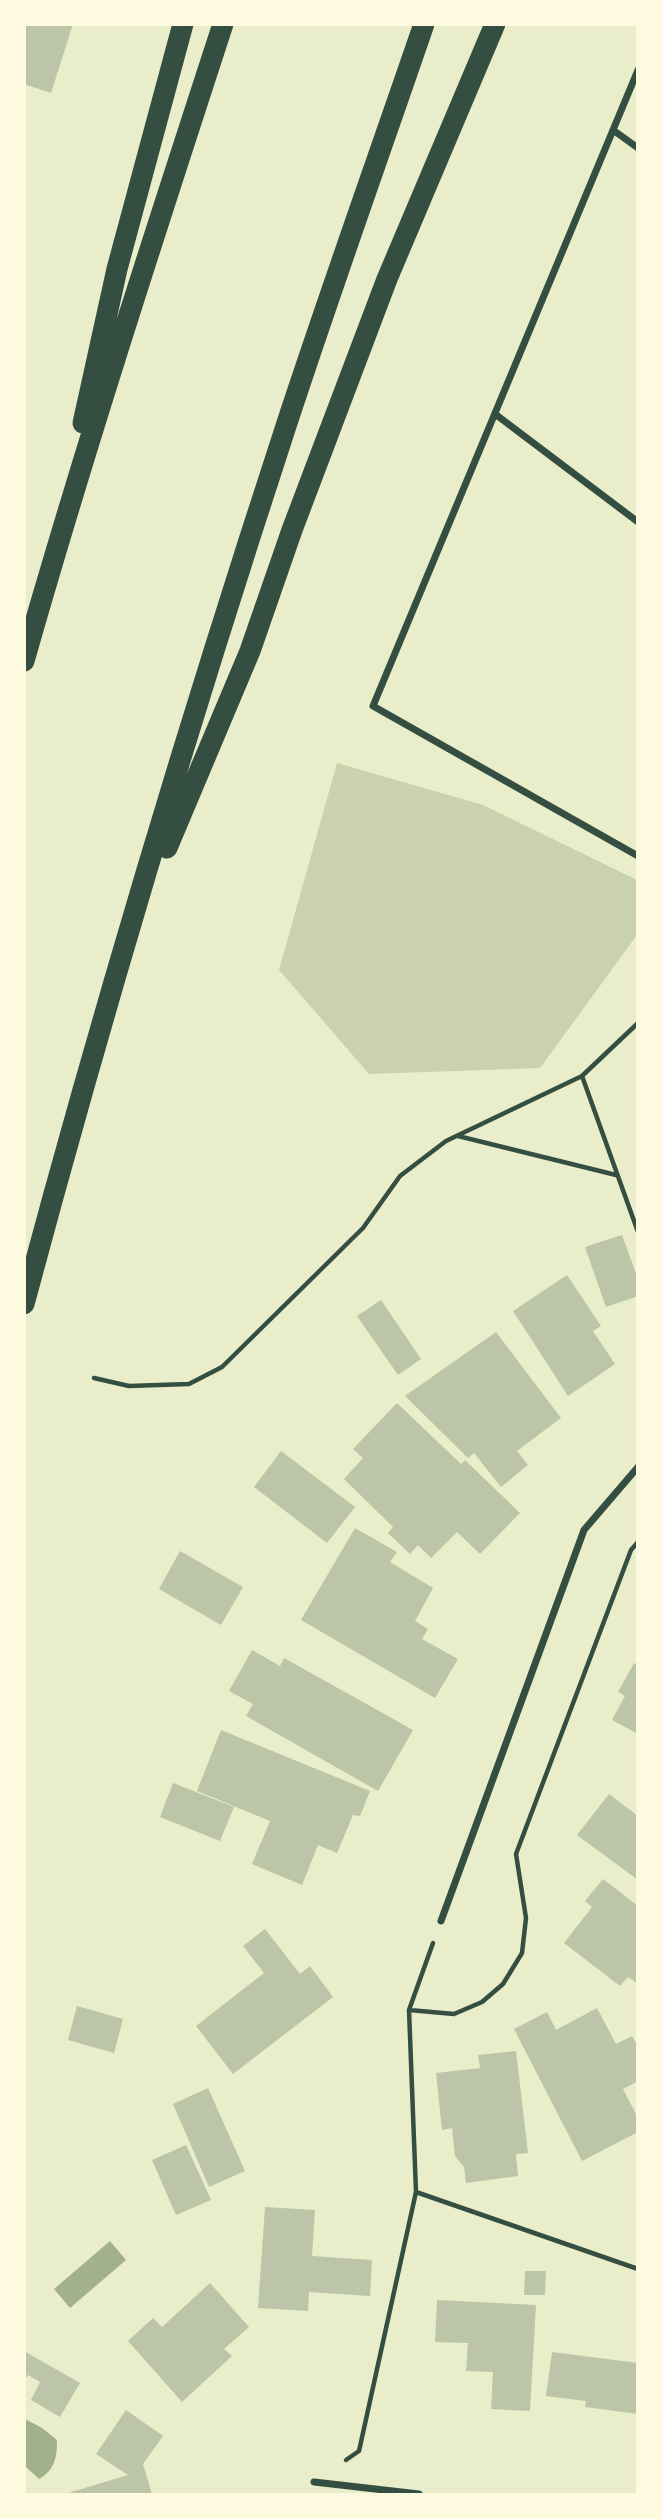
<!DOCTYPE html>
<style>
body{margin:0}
#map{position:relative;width:662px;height:2519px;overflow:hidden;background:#e9edc9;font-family:Ubuntu,sans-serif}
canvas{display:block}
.frame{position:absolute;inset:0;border:26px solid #fefae0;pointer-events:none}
</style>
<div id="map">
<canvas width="662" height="2519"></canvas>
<div class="frame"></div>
</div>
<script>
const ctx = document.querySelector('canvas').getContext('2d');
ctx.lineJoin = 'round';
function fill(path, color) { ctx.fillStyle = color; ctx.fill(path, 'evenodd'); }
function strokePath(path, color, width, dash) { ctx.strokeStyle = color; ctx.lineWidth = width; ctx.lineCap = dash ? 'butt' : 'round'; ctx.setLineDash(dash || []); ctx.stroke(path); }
const green = new Path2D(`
 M 337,763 L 483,805 L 637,880 L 637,935 L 540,1068 L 369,1074 L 279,970 Z`);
const water = new Path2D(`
 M 110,2241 L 126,2260 L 70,2308 L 54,2289 Z
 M 25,2419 L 42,2428 L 57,2440 C 57,2457 55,2470 39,2479 L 25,2466 Z`);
const building = new Path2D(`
 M 24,24 L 73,24 L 51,93 L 24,84 Z
 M 622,1235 L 638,1279 L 638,1296 L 606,1307 L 585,1247 Z
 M 567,1275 L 601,1326 L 593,1331 L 615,1364 L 568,1396 L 513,1311 Z
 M 381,1300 L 421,1359 L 398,1375 L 357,1316 Z
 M 496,1332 L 561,1418 L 517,1451 L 528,1465 L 501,1487 L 474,1453 L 468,1458 L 405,1396 Z
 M 397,1403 L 461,1464 L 465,1460 L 520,1513 L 480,1554 L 457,1532 L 431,1558 L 418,1545 L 410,1554 L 388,1533 L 393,1527 L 344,1479 L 363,1458 L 353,1449 Z
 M 281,1451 L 355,1507 L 327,1543 L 254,1487 Z
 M 355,1528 L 397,1552 L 390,1562 L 433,1588 L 415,1621 L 428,1629 L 422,1639 L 458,1659 L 435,1698 L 301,1620 Z
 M 180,1551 L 243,1587 L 221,1625 L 159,1589 Z
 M 252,1650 L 280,1666 L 284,1658 L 413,1730 L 378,1791 L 246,1716 L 253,1704 L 229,1691 Z
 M 634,1663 L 638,1665 L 638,1734 L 612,1720 L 625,1696 L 618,1692 Z
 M 221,1730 L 370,1791 L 360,1816 L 353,1815 L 337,1853 L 318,1845 L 302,1885 L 252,1864 L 270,1821 L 197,1791 Z
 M 173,1783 L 234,1807 L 220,1841 L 160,1817 Z
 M 609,1794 L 638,1816 L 638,1880 L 577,1835 Z
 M 603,1879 L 638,1906 L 638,1984 L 628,1977 L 620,1986 L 564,1943 L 592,1907 L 585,1901 Z
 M 265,1929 L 300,1974 L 310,1966 L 333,1997 L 233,2074 L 196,2026 L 264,1973 L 243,1946 Z
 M 77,2006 L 123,2019 L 114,2053 L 68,2040 Z
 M 597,2008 L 616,2044 L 632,2036 L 638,2047 L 638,2081 L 623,2089 L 638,2118 L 638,2132 L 582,2161 L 514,2029 L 547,2012 L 556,2030 Z
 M 516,2051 L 528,2153 L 516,2154 L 518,2176 L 466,2183 L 464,2167 L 455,2156 L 452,2128 L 442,2130 L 436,2073 L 480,2068 L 478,2055 Z
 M 208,2088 L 245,2171 L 209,2187 L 173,2104 Z
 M 186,2145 L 211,2200 L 176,2215 L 152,2160 Z
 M 265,2207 L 315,2210 L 312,2256 L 372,2260 L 370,2296 L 309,2292 L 308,2311 L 258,2308 Z
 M 525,2271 L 546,2271 L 545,2295 L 524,2295 Z
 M 210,2283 L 249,2327 L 224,2349 L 232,2356 L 182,2402 L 128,2341 L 153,2318 L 162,2327 Z
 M 437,2300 L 536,2305 L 530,2411 L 491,2409 L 493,2372 L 466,2371 L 468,2343 L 435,2342 Z
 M 24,2351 L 80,2383 L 60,2417 L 31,2400 L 40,2382 L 28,2375 L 24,2381 Z
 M 552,2352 L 638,2363 L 638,2414 L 585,2407 L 586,2401 L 546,2396 Z
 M 126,2410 L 163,2436 L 143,2464 L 152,2494 L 65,2494 L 128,2475 L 96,2454 Z`);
const path = new Path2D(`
 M 582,1076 L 638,1232
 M 458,1136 L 616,1175
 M 94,1378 L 129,1386 L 189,1384 L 222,1367 L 363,1228 L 400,1176 L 446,1141 L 582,1076 L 638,1023
 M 409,2010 L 454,2014 L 482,2002 L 503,1984 L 522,1953 L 526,1918 L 516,1854 L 631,1550 L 638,1542
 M 416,2192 L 638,2269
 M 346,2460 L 359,2451 L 416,2192 L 409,2010 L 433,1943`);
const minor = new Path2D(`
 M 638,70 L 373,706 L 638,856
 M 613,130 L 638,148
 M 495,414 L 638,522
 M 441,1921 L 584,1530 L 638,1467
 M 314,2482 L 419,2494`);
const motorway = new Path2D(`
 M 83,423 L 117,269 L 183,24
 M 24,661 C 85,447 154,236 223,24
 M 167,848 L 250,651 L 292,530 L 387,279 L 495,24
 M 24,1304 C 103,1009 191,716 286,426 C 330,292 378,158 424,24`);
fill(green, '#cad2ad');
fill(water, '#a3b18a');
fill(building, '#bcc5a7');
strokePath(path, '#344e41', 4.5);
strokePath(minor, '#344e41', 7);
strokePath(motorway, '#344e41', 21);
</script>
